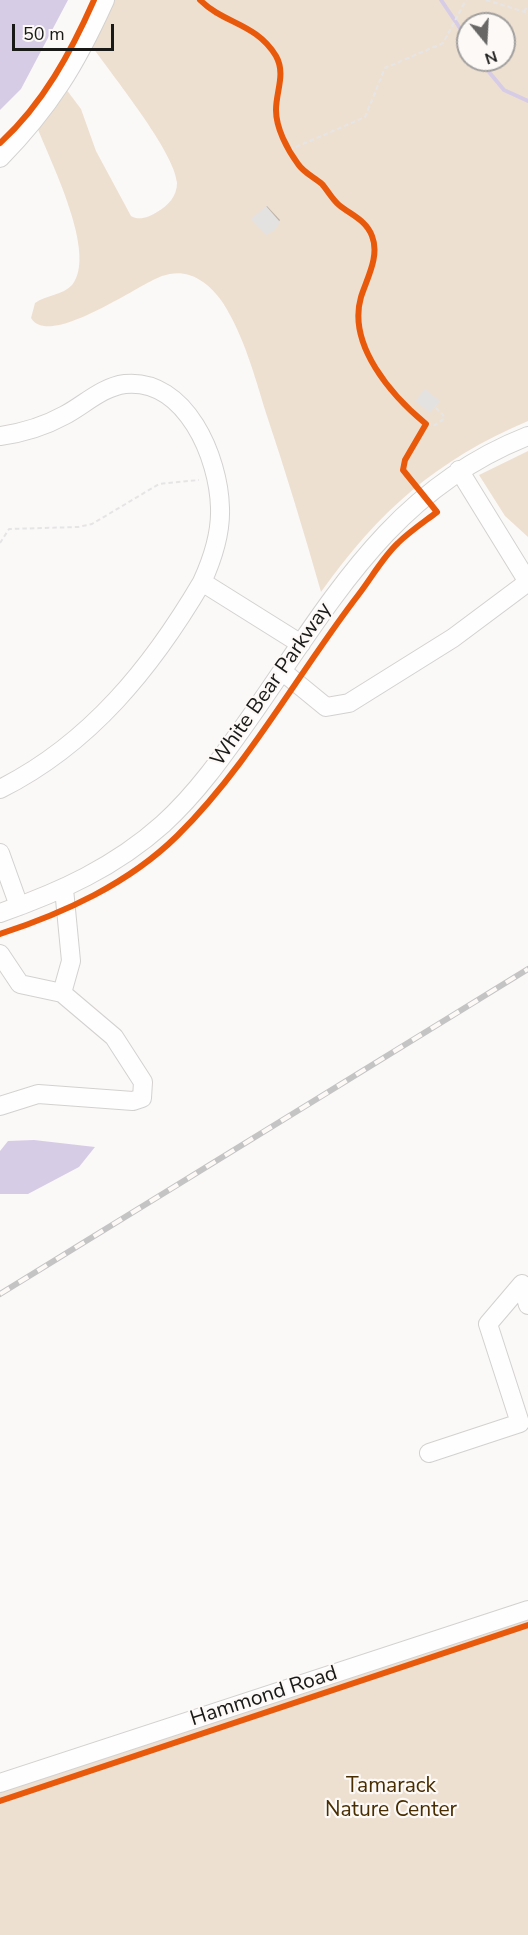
<!DOCTYPE html>
<style>
body{margin:0}
#map{position:relative;width:528px;height:1935px;overflow:hidden;background:#fbf9f8;font-family:"Nunito Sans",sans-serif}
canvas{display:block}
.north{position:absolute;left:456px;top:12px;width:60px;height:60px;box-sizing:border-box;background:#fcf9f7;border:2px solid #a19f9e;border-radius:50%;rotate:162deg;font-size:16px;font-weight:700;line-height:24px;text-align:center;color:#191918}
.north::after{content:'';display:block;margin:auto;width:21px;height:27px;background:#686766;clip-path:polygon(50% 0,100% 100%,50% 72%,0 100%)}
.scale{position:absolute;left:12px;top:24px;width:102px;height:27px;box-sizing:border-box;border:3px solid #191918;border-top:0;padding-left:8px;font-size:18px;line-height:21px;white-space:nowrap;color:#191918;-webkit-text-stroke:4px #fcf9f7;paint-order:stroke}
</style>
<div id="map">
<canvas width="528" height="1935"></canvas>
<div class="north">N</div>
<div class="scale">50 m</div>
</div>
<script>
const ctx = document.querySelector('canvas').getContext('2d');
ctx.lineJoin = 'round';
function fill(path, color) { ctx.fillStyle = color; ctx.fill(path, 'evenodd'); }
function strokePath(path, color, width, dash) { ctx.strokeStyle = color; ctx.lineWidth = width; ctx.lineCap = dash ? 'butt' : 'round'; ctx.setLineDash(dash || []); ctx.stroke(path); }
function drawText(font, color, halo, rows, align = 'center') {
  ctx.font = font + ' "Nunito Sans",sans-serif'; ctx.lineWidth = 4.5; ctx.setLineDash([]); ctx.textBaseline = 'middle'; ctx.strokeStyle = halo; ctx.fillStyle = color; for (const [text, x, y, turn = 0] of rows) {
    ctx.save(); ctx.translate(x, y); ctx.rotate((+turn || 0) * Math.PI / 180); ctx.textAlign = isNaN(turn) ? turn : align; if (halo) ctx.strokeText(text, 0, 0); ctx.fillText(text, 0, 0); ctx.restore();
  }
}
const green = new Path2D(`
 M 112,0 L 528,0 L 528,421 C 436,460 379,511 321,592 C 304,532 286,473 266,413 C 255,377 244,336 223,303 C 215,291 203,279 189,275 C 180,272 171,273 162,276 C 139,284 49,349 31,318 L 35,303 C 46,295 63,295 72,285 C 98,254 50,161 37,127 L 66,89 L 81,109 L 96,151 L 131,216 C 139,221 149,217 157,212 C 168,206 177,196 177,183 C 175,152 111,74 91,45 ZM 468,24 L 504,24 L 504,60 L 468,60 Z
 M 528,451 L 528,537 L 505,516 L 479,475 Z
 M 528,1611 L 528,1935 L 0,1935 L 0,1784 Z`);
const water = new Path2D(`
 M 0,0 L 68,0 L 21,89 L 0,110 Z
 M 34,1140 L 95,1147 L 79,1167 L 28,1194 L 0,1194 L 0,1151 L 8,1141 Z`);
const shadow = new Path2D(`
 M 267,206 L 280,220 L 275,227 L 253,219 Z`);
const stream = new Path2D(`
 M 441,0 L 468,40
 M 479,60 L 504,90 L 528,101`);
const building = new Path2D(`
 M 266,206 L 280,222 L 275,230 L 266,235 L 251,219 Z
 M 425,389 L 440,401 L 430,413 L 415,401 Z`);
const path = new Path2D(`
 M 486,0 L 528,13
 M 524,12 L 528,5
 M 289,150 L 365,117 L 385,68 L 443,43 L 466,0
 M 426,424 L 435,425 L 444,419 L 443,415 L 436,408
 M 0,543 L 9,529 L 78,527 L 92,524 L 159,484 L 199,480`);
const minor = new Path2D(`
 M 0,158 C 50,107 76,64 105,0
 M 0,436 C 22,433 45,426 65,415 C 84,405 102,387 125,384 C 186,378 219,458 220,508 C 221,534 213,558 202,582
 M 459,470 L 528,582
 M 282,671 L 326,707 L 349,703 L 453,638 L 528,582
 M 0,789 C 90,744 152,667 202,582 L 301,644
 M 0,853 L 19,906
 M 0,913 C 60,892 115,867 163,824 C 197,793 223,756 249,719 C 330,604 390,490 528,436
 M 0,954 L 20,984 L 62,993
 M 0,1106 L 38,1094 L 133,1101 L 142,1098 L 143,1082 L 114,1037 L 62,993 L 71,961 L 64,889
 M 429,1453 L 520,1423 L 488,1324 L 522,1284 L 528,1305
 M 0,1783 L 528,1610`);
const rail = new Path2D(`
 M 0,1294 L 528,969`);
const cycleway = new Path2D(`
 M 0,143 C 43,104 71,52 94,0
 M 0,934 C 64,913 128,884 177,836 C 249,765 298,673 359,594 C 372,577 383,557 398,543 C 409,532 424,522 437,512 L 403,470 L 405,460 L 426,424 C 392,396 347,345 361,297 C 367,278 380,256 372,236 C 366,220 351,215 339,205 C 332,199 328,191 322,184 C 314,177 304,173 298,164 C 287,149 276,128 276,110 C 276,91 286,74 276,56 C 256,23 224,24 200,0
 M 0,1801 L 528,1625`);
const streetNames = [
 ["White Bear Parkway",272,685,-55],
 ["Hammond Road",264,1697,-18]
];
const parkNames = [
 ["Tamarack",391,1787],
 ["Nature Center",391,1811]
];
fill(green, '#eee0d0');
fill(water, '#d7cce6');
fill(shadow, '#0003');
strokePath(stream, '#d7cce6', 4);
fill(building, '#e4e2e1');
strokePath(minor, '#d3d1d0', 20);
strokePath(path, '#e6e5e5', 2, [4.5, 3]);
strokePath(minor, '#fefefe', 18);
strokePath(rail, '#c5c4c4', 6);
strokePath(rail, '#fcf9f7', 4, [11]);
strokePath(cycleway, '#e8590c', 6);
drawText('21px', '#191918', '#fcf9f7', streetNames);
drawText('21px', '#492d00', '#fcf9f7', parkNames);
</script>
